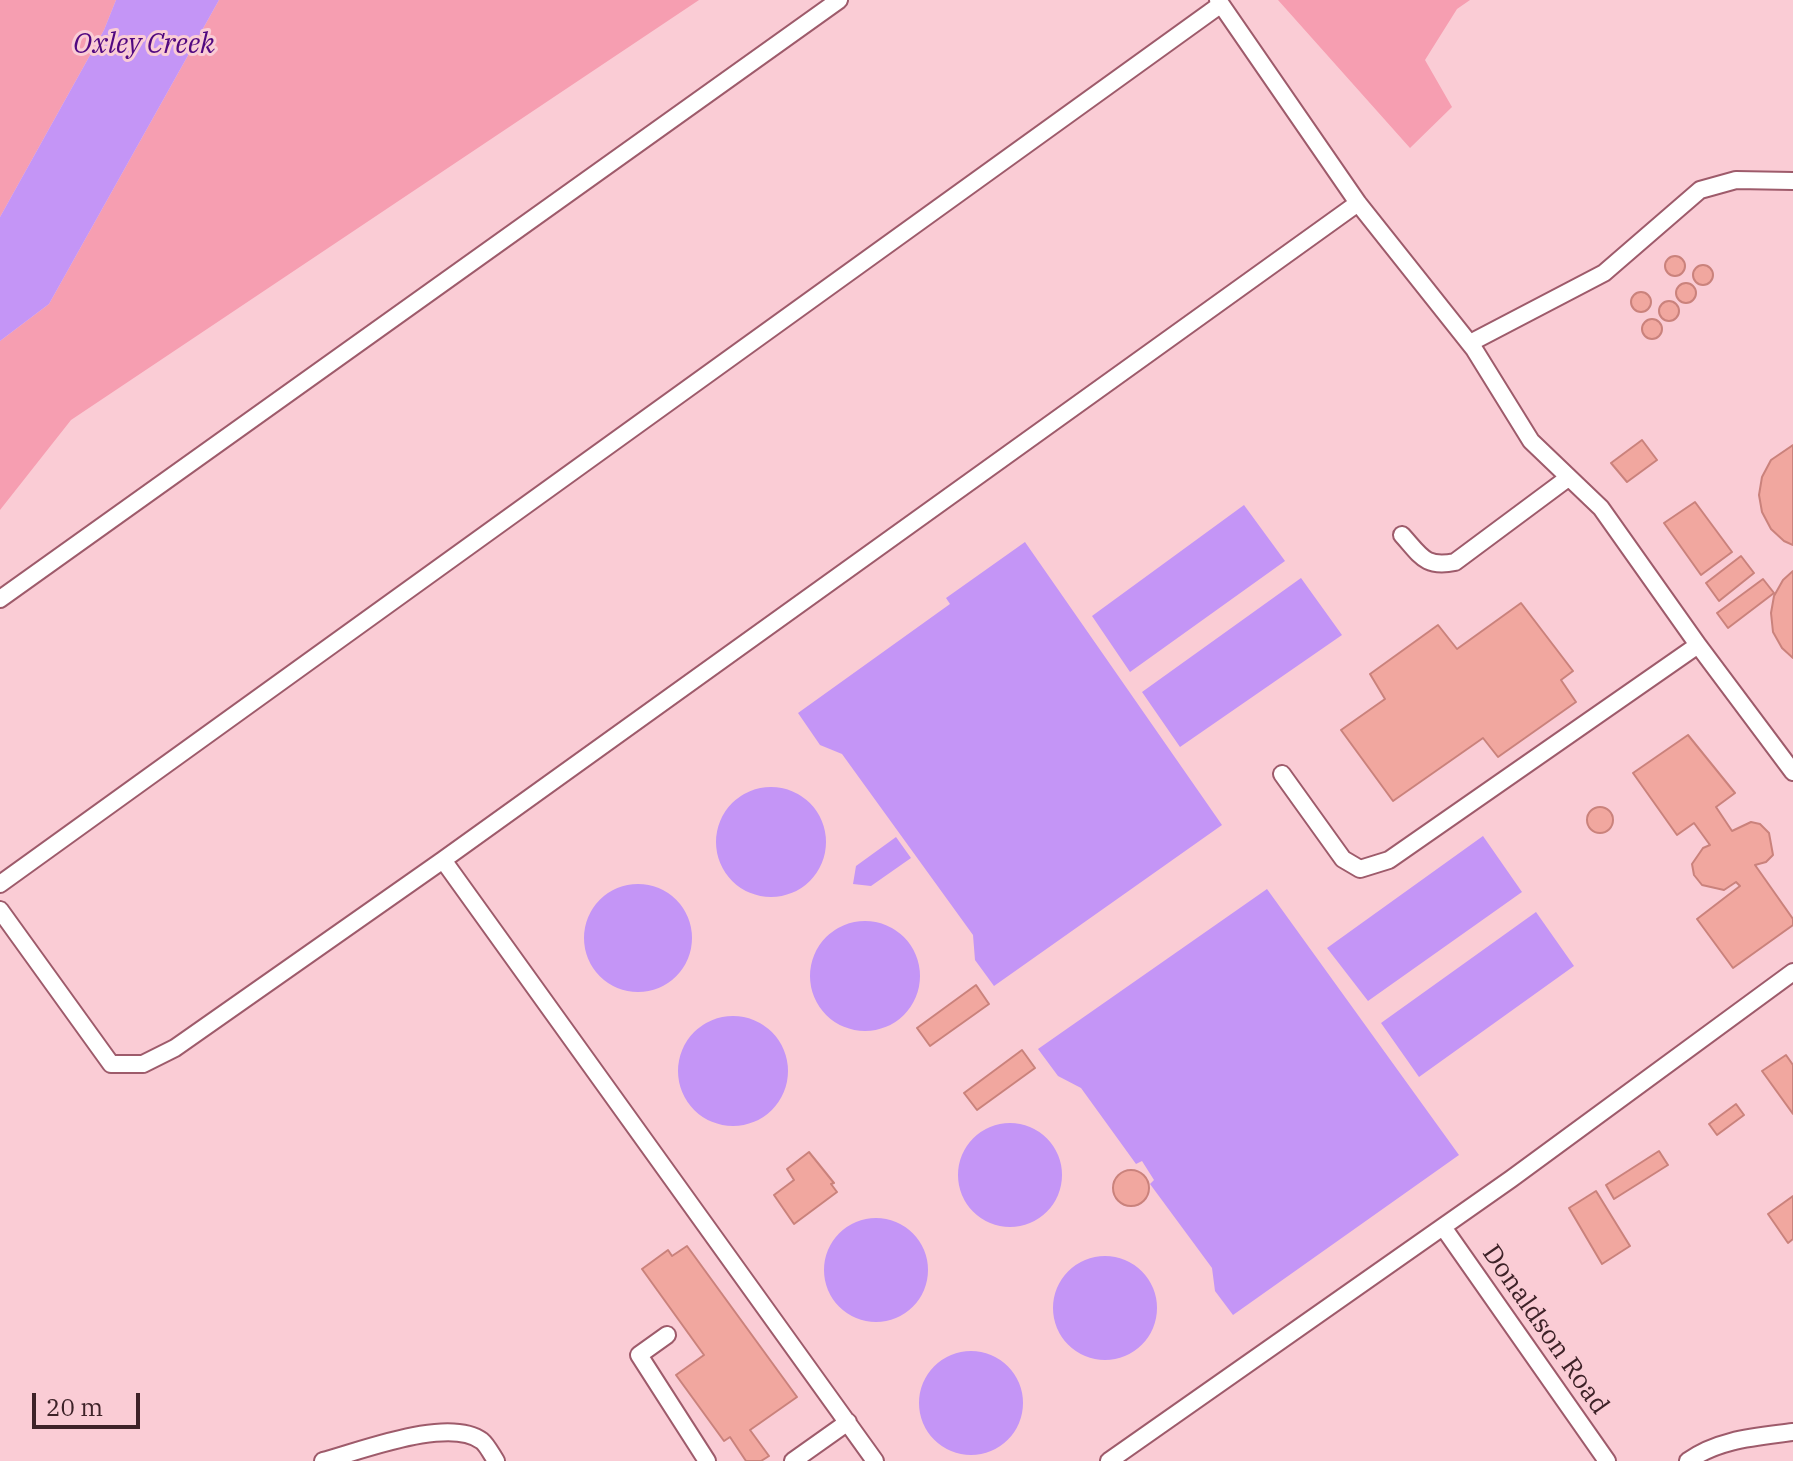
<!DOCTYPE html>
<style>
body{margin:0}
#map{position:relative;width:1793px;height:1461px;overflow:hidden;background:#faccd5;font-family:"IBM Plex Serif",serif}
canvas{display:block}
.scale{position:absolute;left:32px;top:1393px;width:108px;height:36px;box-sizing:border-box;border:4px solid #3e2228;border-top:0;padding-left:10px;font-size:24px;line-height:28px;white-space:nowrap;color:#3e2228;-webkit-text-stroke:6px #faccd5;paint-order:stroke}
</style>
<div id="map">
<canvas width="1793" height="1461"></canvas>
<div class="scale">20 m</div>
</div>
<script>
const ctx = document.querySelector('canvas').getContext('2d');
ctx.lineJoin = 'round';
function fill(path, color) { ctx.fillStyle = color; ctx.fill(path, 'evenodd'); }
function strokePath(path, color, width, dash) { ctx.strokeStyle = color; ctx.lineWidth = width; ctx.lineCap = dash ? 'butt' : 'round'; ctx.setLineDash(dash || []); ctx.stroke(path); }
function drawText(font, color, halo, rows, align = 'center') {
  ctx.font = font + ' "IBM Plex Serif",serif'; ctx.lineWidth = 6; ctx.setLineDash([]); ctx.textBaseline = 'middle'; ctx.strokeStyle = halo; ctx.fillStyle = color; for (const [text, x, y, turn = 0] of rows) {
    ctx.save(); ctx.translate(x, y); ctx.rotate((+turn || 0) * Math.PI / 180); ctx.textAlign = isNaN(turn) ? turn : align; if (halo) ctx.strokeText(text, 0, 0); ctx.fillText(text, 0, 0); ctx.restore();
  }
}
const green = new Path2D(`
 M 0,0 L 116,0 L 104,30 L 0,217 Z
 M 219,0 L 699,0 L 71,420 L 0,510 L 0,341 L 49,304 Z
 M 1278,0 L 1470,0 L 1457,9 L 1425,60 L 1452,107 L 1410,148 Z`);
const water = new Path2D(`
 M 116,0 L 219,0 L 49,304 L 0,341 L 0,217 L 104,30 Z
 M 1244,505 L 1285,561 L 1130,672 L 1092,616 Z
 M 1025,542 L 1222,825 L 994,986 L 975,960 L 973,935 L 842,754 L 820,745 L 798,713 L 950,604 L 946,598 Z
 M 1301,578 L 1342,635 L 1180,747 L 1142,692 Z
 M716 842a55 55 0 1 1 110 0a55 55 0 1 1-110 0Z
 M 1483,836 L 1522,892 L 1368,1001 L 1327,948 Z
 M 896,837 L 911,858 L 871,886 L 853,884 L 856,866 Z
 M584 938a54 54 0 1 1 108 0a54 54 0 1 1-108 0Z
 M 1267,889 L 1459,1155 L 1233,1315 L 1215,1291 L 1212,1268 L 1150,1184 L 1154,1180 L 1142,1161 L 1136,1164 L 1081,1088 L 1058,1076 L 1038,1049 Z
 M 1536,912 L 1574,966 L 1419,1077 L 1381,1023 Z
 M810 976a55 55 0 1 1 110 0a55 55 0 1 1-110 0Z
 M678 1071a55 55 0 1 1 110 0a55 55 0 1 1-110 0Z
 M958 1175a52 52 0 1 1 104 0a52 52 0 1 1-104 0Z
 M824 1270a52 52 0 1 1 104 0a52 52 0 1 1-104 0Z
 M1053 1308a52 52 0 1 1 104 0a52 52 0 1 1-104 0Z
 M919 1403a52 52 0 1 1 104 0a52 52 0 1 1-104 0Z`);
const building = new Path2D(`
 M1665 266a10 10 0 1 1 20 0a10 10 0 1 1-20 0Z
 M1693 275a10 10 0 1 1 20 0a10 10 0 1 1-20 0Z
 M1676 293a10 10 0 1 1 20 0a10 10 0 1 1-20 0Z
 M1631 302a10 10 0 1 1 20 0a10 10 0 1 1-20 0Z
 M1659 311a10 10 0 1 1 20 0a10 10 0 1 1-20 0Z
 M1642 329a10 10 0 1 1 20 0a10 10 0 1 1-20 0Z
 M 1642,440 L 1657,460 L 1627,482 L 1611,463 Z
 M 1793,445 L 1793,545 L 1784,541 L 1771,529 L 1762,512 L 1759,495 L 1762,477 L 1771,460 Z
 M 1695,502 L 1732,552 L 1701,575 L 1664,523 Z
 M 1741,556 L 1754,573 L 1719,601 L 1706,583 Z
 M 1793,571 L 1793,658 L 1782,648 L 1773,632 L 1771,613 L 1774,596 L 1783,580 Z
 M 1763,579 L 1774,593 L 1728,628 L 1717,613 Z
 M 1521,603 L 1573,671 L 1561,680 L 1576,702 L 1498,757 L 1483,738 L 1393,801 L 1341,730 L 1385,699 L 1370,674 L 1438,625 L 1457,649 Z
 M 1688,735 L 1735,793 L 1716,807 L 1732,831 L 1751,822 L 1760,824 L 1769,833 L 1773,855 L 1766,862 L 1755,865 L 1793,919 L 1793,925 L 1733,968 L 1697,919 L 1740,886 L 1736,882 L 1724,890 L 1702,885 L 1694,875 L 1692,864 L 1703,848 L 1710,845 L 1694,823 L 1677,835 L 1633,773 Z
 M1587 820a13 13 0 1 1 26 0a13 13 0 1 1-26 0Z
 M 976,985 L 989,1004 L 930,1046 L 917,1028 Z
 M 1022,1050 L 1035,1068 L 977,1110 L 964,1093 Z
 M 1786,1055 L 1793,1065 L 1793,1114 L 1762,1071 Z
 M 1736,1104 L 1744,1115 L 1717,1135 L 1709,1124 Z
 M 1659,1151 L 1668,1165 L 1614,1199 L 1606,1185 Z
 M 809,1152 L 834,1183 L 831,1184 L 837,1192 L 794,1224 L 774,1195 L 794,1180 L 787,1169 Z
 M1113 1188a18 18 0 1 1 36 0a18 18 0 1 1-36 0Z
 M 1596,1191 L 1630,1246 L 1602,1264 L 1569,1208 Z
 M 1793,1196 L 1793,1239 L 1788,1243 L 1768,1214 Z
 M 687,1246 L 797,1397 L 750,1430 L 769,1456 L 761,1461 L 746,1461 L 730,1437 L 724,1441 L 676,1375 L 704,1355 L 642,1269 L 668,1250 L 672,1256 Z`);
const lane = new Path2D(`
 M 1218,0 L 1358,203 L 1474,349 L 1531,441 L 1601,508 L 1698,645
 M 1470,343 L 1604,273 L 1700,190 L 1736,180 L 1793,181
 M 1402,535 C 1421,556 1425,568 1455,562 L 1568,478
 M 0,599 L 839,0
 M 1282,774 L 1343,859 L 1360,869 L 1389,860 L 1698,645 L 1793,772
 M 443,860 L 875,1461
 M 0,884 L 1220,5
 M 0,910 L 111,1064 L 143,1064 L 175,1048 L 443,860 L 1358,203
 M 1443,1227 L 1607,1461
 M 667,1335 L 639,1355 L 707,1461
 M 323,1461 C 361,1451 449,1416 482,1441 C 487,1445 492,1455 496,1461
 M 793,1461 L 848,1422
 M 1109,1461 L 1511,1179 L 1793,972
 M 1688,1461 C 1719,1439 1756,1437 1793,1432`);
const streetNames = [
 ["Donaldson Road",1545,1330,55]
];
const waterNames = [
 ["Oxley Creek",144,45]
];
fill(green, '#f69eb1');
fill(water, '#c495f6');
fill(building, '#f1a79f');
strokePath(building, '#ca827c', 2);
strokePath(lane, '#9e5b6b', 20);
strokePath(lane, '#fff', 16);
drawText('26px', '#3e2228', '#faccd5', streetNames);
drawText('italic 28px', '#510880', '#faccd5', waterNames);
</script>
